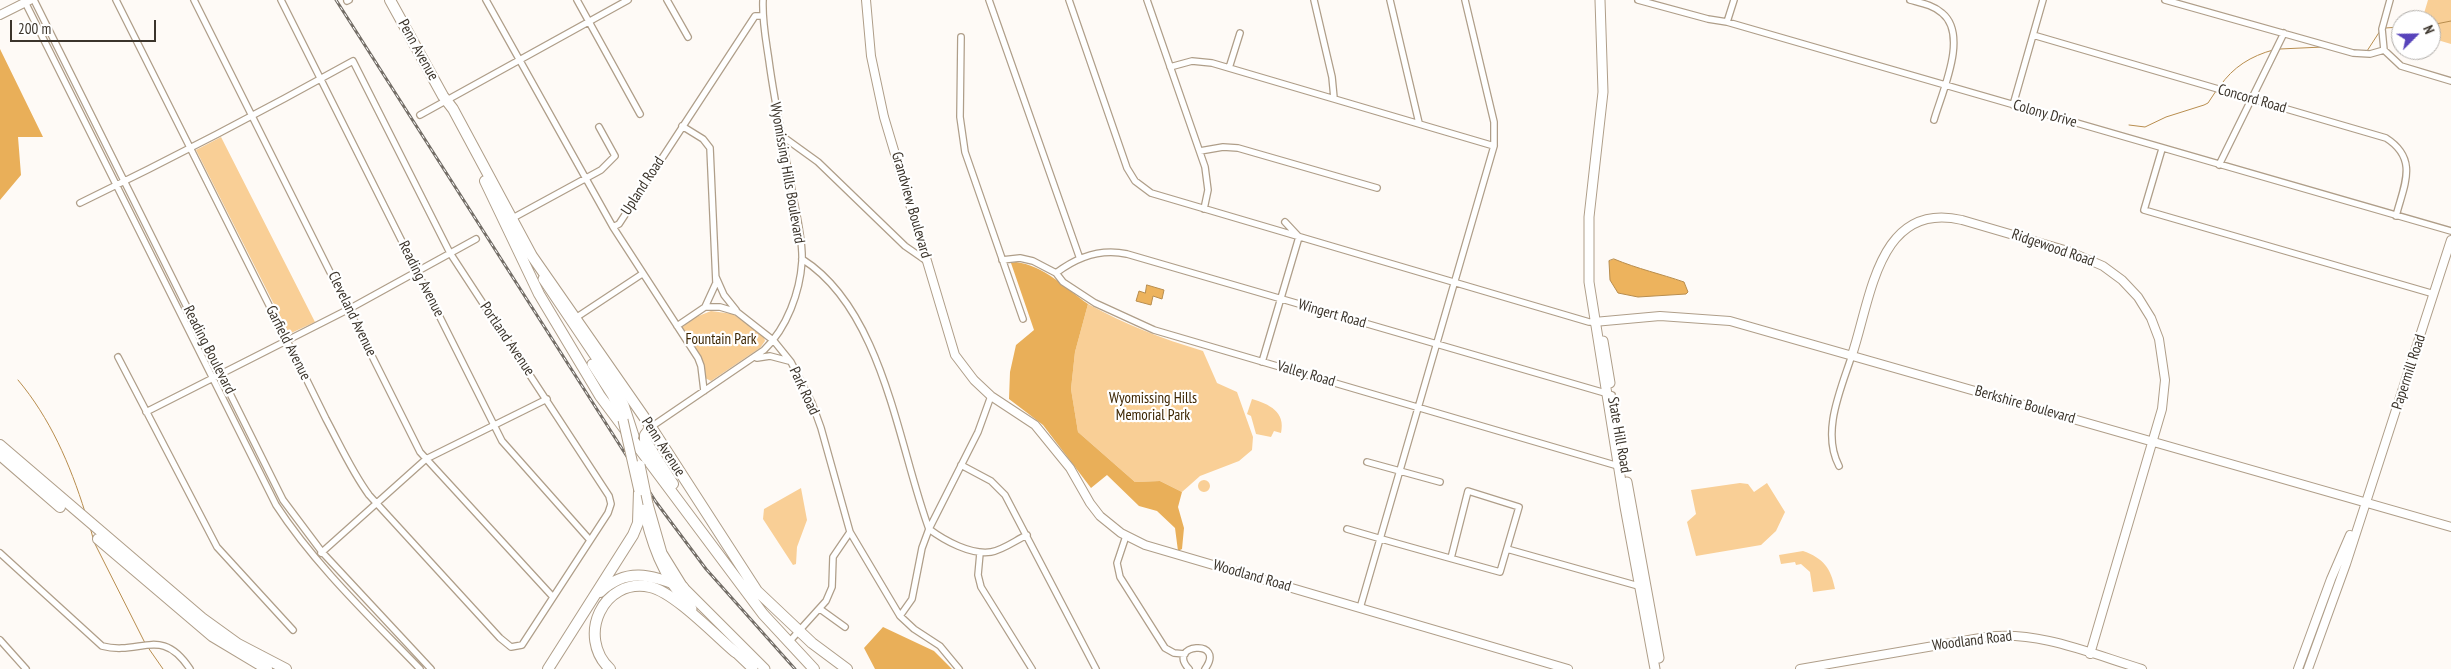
<!DOCTYPE html>
<style>
body{margin:0}
#map{position:relative;width:2451px;height:669px;overflow:hidden;background:#fefaf6;font-family:"PT Sans Narrow",sans-serif}
canvas{display:block}
.north{position:absolute;left:2391px;top:10px;width:50px;height:50px;box-sizing:border-box;background:#fff;border:1px solid #b1aeaa;border-radius:50%;rotate:67deg;font-size:14px;font-weight:700;line-height:20px;text-align:center;color:#3b342b}
.north::after{content:'';display:block;margin:auto;width:18px;height:22px;background:#5743bb;clip-path:polygon(50% 0,100% 100%,50% 72%,0 100%)}
.scale{position:absolute;left:10px;top:20px;width:146px;height:22px;box-sizing:border-box;border:2px solid #3b342b;border-top:0;padding-left:6px;font-size:15px;line-height:18px;white-space:nowrap;color:#3b342b;-webkit-text-stroke:4px #fff;paint-order:stroke}
</style>
<div id="map">
<canvas width="2451" height="669"></canvas>
<div class="north">N</div>
<div class="scale">200 m</div>
</div>
<script>
const ctx = document.querySelector('canvas').getContext('2d');
ctx.lineJoin = 'round';
function fill(path, color) { ctx.fillStyle = color; ctx.fill(path, 'evenodd'); }
function strokePath(path, color, width, dash) { ctx.strokeStyle = color; ctx.lineWidth = width; ctx.lineCap = dash ? 'butt' : 'round'; ctx.setLineDash(dash || []); ctx.stroke(path); }
function drawText(font, color, halo, rows, align = 'center') {
  ctx.font = font + ' "PT Sans Narrow",sans-serif'; ctx.lineWidth = 4.5; ctx.setLineDash([]); ctx.textBaseline = 'middle'; ctx.strokeStyle = halo; ctx.fillStyle = color; for (const [text, x, y, turn = 0] of rows) {
    ctx.save(); ctx.translate(x, y); ctx.rotate((+turn || 0) * Math.PI / 180); ctx.textAlign = isNaN(turn) ? turn : align; if (halo) ctx.strokeText(text, 0, 0); ctx.fillText(text, 0, 0); ctx.restore();
  }
}
const green = new Path2D(`
 M 2428,0 L 2451,0 L 2451,44 L 2431,38 L 2431,20 L 2422,20 Z
 M 221,137 L 315,322 L 289,334 L 196,150 Z
 M 1088,304 C 1127,325 1160,338 1203,351 L 1217,383 L 1237,392 L 1253,437 L 1252,450 L 1239,461 L 1200,476 L 1182,492 L 1160,481 L 1135,482 L 1078,432 L 1071,389 L 1075,352 Z
 M 711,311 L 733,314 L 764,337 L 765,341 L 760,348 L 711,381 L 705,378 L 681,328 L 696,317 Z
 M 1252,399 C 1269,404 1286,412 1281,433 L 1274,431 L 1271,437 L 1256,434 L 1251,416 L 1247,414 Z
 M1198 486a6 6 0 1 1 12 0a6 6 0 1 1-12 0Z
 M 1740,483 L 1748,484 L 1754,492 L 1767,483 L 1785,512 L 1776,531 L 1761,545 L 1696,556 L 1687,522 L 1696,514 L 1691,490 Z
 M 801,488 L 807,520 L 797,547 L 796,564 L 793,565 L 763,519 L 764,509 Z
 M 1803,551 C 1823,558 1831,568 1835,589 L 1813,592 L 1810,572 L 1801,564 L 1796,565 L 1795,562 L 1781,564 L 1779,555 Z`);
const forest = new Path2D(`
 M 0,49 L 43,137 L 18,137 L 21,175 L 0,200 Z
 M 1016,262 C 1045,266 1065,288 1088,304 L 1075,352 L 1071,389 L 1078,432 L 1135,482 L 1160,481 L 1182,492 L 1178,507 L 1184,528 L 1182,549 L 1178,551 L 1175,528 L 1157,511 L 1139,506 L 1107,475 L 1091,488 L 1043,425 L 1009,399 L 1010,372 L 1016,345 L 1034,330 L 1011,263 Z
 M 883,627 L 934,651 L 952,669 L 875,669 L 864,648 Z`);
const water = new Path2D(`
 M 1614,259 C 1638,269 1661,274 1684,282 L 1688,292 L 1686,294 L 1638,297 L 1618,293 L 1610,280 L 1609,261 Z
 M 1147,285 L 1164,290 L 1162,299 L 1153,296 L 1151,305 L 1136,301 L 1139,291 L 1145,293 Z`);
const stream = new Path2D(`
 M 2431,25 L 2451,21
 M 2385,28 L 2401,27
 M 2280,49 L 2323,47
 M 2367,51 L 2380,31
 M 2220,86 C 2233,67 2251,56 2273,50
 M 2129,125 L 2145,127 L 2166,117 L 2204,105 L 2208,103 L 2216,91
 M 18,380 C 50,418 70,464 85,512
 M 90,527 L 93,538
 M 94,542 L 145,643
 M 147,646 L 163,669`);
const street = new Path2D(`
 M 24,0 L 276,505 C 315,565 370,617 420,669
 M 34,0 L 283,500 L 322,552 L 431,669
 M 194,0 L 420,452 L 553,597
 M 281,0 L 502,441 L 589,539
 M 486,0 L 613,227
 M 577,0 L 640,114
 M 667,0 L 688,37
 M 989,0 L 1080,259
 M 1069,0 L 1127,168 L 1135,181 L 1151,193 L 1589,322 L 1594,322
 M 1147,0 L 1205,167 L 1208,190 L 1204,209
 M 1314,0 L 1332,77 L 1334,98
 M 1390,0 L 1419,123
 M 1638,0 L 1708,19 L 1727,22 L 2451,231
 M 1910,0 C 1921,3 1933,5 1942,13 C 1969,35 1942,92 1934,120
 M 2165,0 L 2353,53 L 2370,54 L 2384,50
 M 2390,0 L 2382,29 L 2384,50 L 2401,66 L 2451,81
 M 347,1 L 349,0
 M 1727,22 L 1734,0
 M 2033,35 L 2386,138 C 2419,159 2404,185 2396,216
 M 961,37 L 960,117 L 965,152 L 1023,319
 M 1170,67 L 1192,61 L 1212,63 L 1494,146
 M 1229,68 L 1240,33
 M 2013,105 L 2043,0
 M 420,115 L 628,0
 M 682,126 L 703,139 L 710,148 L 716,283 L 705,307 L 720,307 L 737,312 L 774,341 L 791,362 L 812,403 L 821,428 L 850,532 L 900,616 L 914,629 L 940,646 L 959,669
 M 782,136 L 818,162 L 905,246 L 928,262
 M 2162,149 L 2144,210 L 2434,294
 M 1200,151 L 1223,147 L 1238,148 L 1377,188
 M 2219,165 L 2284,33
 M 80,203 C 173,158 263,111 353,61 L 450,253 L 609,496 L 611,504 L 608,513 L 522,645 L 511,647 L 500,638 L 369,495 C 352,472 340,445 326,419 C 311,388 295,356 279,325 C 225,216 170,108 116,0
 M 511,219 L 601,170 L 615,156 L 599,127
 M 1285,222 L 1299,237
 M 802,259 C 883,310 898,445 929,529 C 945,541 971,555 991,552 C 1003,550 1016,540 1027,535
 M 1002,260 L 1020,258 L 1033,261 L 1056,273 L 1063,282 L 1095,303 L 1154,330 L 1618,466 L 1623,465
 M 1056,273 C 1077,257 1100,248 1127,254 L 1612,395
 M 716,277 L 724,295 L 736,310
 M 574,319 L 642,274
 M 677,326 L 705,307
 M 118,357 L 217,547 L 293,630
 M 757,358 L 770,356 L 789,361
 M 1262,362 L 1299,237
 M 704,391 L 701,366 L 698,358 L 613,227 L 619,224 L 755,16 L 763,16
 M 146,412 L 349,309 L 476,239
 M 651,427 L 764,350 C 787,328 800,292 802,261 C 803,241 797,216 793,196 C 785,151 775,106 769,61 C 766,40 762,21 763,0
 M 1367,462 L 1440,482
 M 961,465 L 991,481 L 1005,495 L 1096,669
 M 1839,466 C 1821,432 1841,389 1852,355
 M 1347,529 C 1398,544 1449,558 1500,572 L 1519,507 L 1468,491 L 1451,558
 M 1126,536 L 1117,563 L 1120,577 L 1165,648 L 1174,653 L 1185,654
 M 1507,549 L 1642,587
 M 0,553 L 102,646 C 141,656 161,625 190,669
 M 321,553 L 426,459 L 547,399
 M 980,553 L 978,575 L 981,587 L 1032,669
 M 1360,608 L 1494,146 L 1494,122 L 1465,0
 M 820,609 L 845,627
 M 900,616 L 912,599 L 922,548 L 929,529 L 978,432 L 991,396
 M 0,640 L 26,669
 M 789,642 L 826,601 L 832,587 L 833,557 L 850,532
 M 1189,669 C 1165,644 1227,638 1205,669`);
const secondary = new Path2D(`
 M 866,0 L 871,56 L 884,117 L 955,355 L 974,380 L 991,396 L 1035,425 L 1070,468 L 1090,503 L 1100,516 L 1121,533 L 1145,545 L 1568,669
 M 0,15 L 30,0
 M 1594,322 L 1660,316 L 1730,321 L 2451,527
 M 1852,355 C 1871,299 1878,200 1962,220 L 2068,251 L 2103,266 L 2122,280 L 2138,297 L 2151,318 L 2159,339 L 2165,380 L 2162,409 L 2090,654
 M 1800,669 L 1986,637 C 2038,630 2092,654 2142,669
 M 2298,669 L 2331,579 L 2350,535
 M 2308,669 L 2346,564 L 2451,240`);
const primary = new Path2D(`
 M 1600,0 L 1603,92 L 1589,217 L 1589,282 L 1625,507 L 1655,669
 M 543,279 L 615,386 L 624,405 L 634,436
 M 1603,341 L 1610,383
 M 592,364 L 612,395 L 623,420
 M 1627,482 L 1659,658
 M 641,498 C 650,541 662,578 692,609
 M 648,504 L 662,553 L 683,587 L 765,669
 M 732,649 L 753,669`);
const highway = new Path2D(`
 M 390,0 L 443,96 L 453,109 L 532,256 L 651,427 L 757,591 L 812,643 L 847,669
 M 485,181 L 539,294 L 600,396 L 763,614 L 814,669
 M 651,427 L 645,435 L 645,440 L 673,484
 M 0,445 L 202,618 L 238,644 L 286,669
 M 0,455 L 60,507
 M 98,539 L 212,636 L 267,669
 M 600,592 C 628,566 652,576 683,587
 M 548,669 L 633,535 L 638,523 L 639,491
 M 610,669 C 576,637 603,577 650,587 C 674,592 715,635 735,652`);
const rail = new Path2D(`
 M 336,0 L 656,502 L 706,569 L 795,669`);
const primaryBridge = new Path2D(`
 M 623,420 L 639,491
 M 640,465 L 648,504`);
const streetNames = [
 ["Penn Avenue",418,50,61],
 ["Concord Road",2252,99,16],
 ["Colony Drive",2045,114,16],
 ["Wyomissing Hills Boulevard",787,173,80],
 ["Upland Road",643,186,-57],
 ["Grandview Boulevard",911,205,74],
 ["Ridgewood Road",2053,248,19],
 ["Reading Avenue",421,279,63],
 ["Cleveland Avenue",352,314,64],
 ["Wingert Road",1332,314,16],
 ["Portland Avenue",507,339,56],
 ["Garfield Avenue",288,343,63],
 ["Reading Boulevard",209,350,63],
 ["Papermill Road",2409,372,-72],
 ["Valley Road",1306,374,16],
 ["Park Road",804,391,65],
 ["Berkshire Boulevard",2025,405,16],
 ["State Hill Road",1619,435,80],
 ["Penn Avenue",663,447,57],
 ["Woodland Road",1252,576,16],
 ["Woodland Road",1972,641,-7]
];
const parkNames = [
 ["Fountain Park",721,340],
 ["Wyomissing Hills",1153,399],
 ["Memorial Park",1153,416]
];
fill(green, '#f9cf96');
fill(forest, '#e9af59');
fill(water, '#edb35d');
strokePath(water, '#b88d4e', 1);
strokePath(stream, '#b88d4e', 1);
strokePath(street, '#af9e89', 8);
strokePath(secondary, '#af9e89', 10);
strokePath(primary, '#af9e89', 11);
strokePath(highway, '#af9e89', 12);
strokePath(street, '#fff', 5.5);
strokePath(secondary, '#fff', 8);
strokePath(primary, '#fff', 9);
strokePath(highway, '#fff', 10);
strokePath(rail, '#746e67', 3);
strokePath(rail, '#fff', 1, [4]);
strokePath(primaryBridge, '#af9e89', 11, []);
strokePath(primaryBridge, '#fff', 9);
drawText('15px', '#3b342b', '#fff', streetNames);
drawText('15px', '#3c2500', '#fff', parkNames);
</script>
